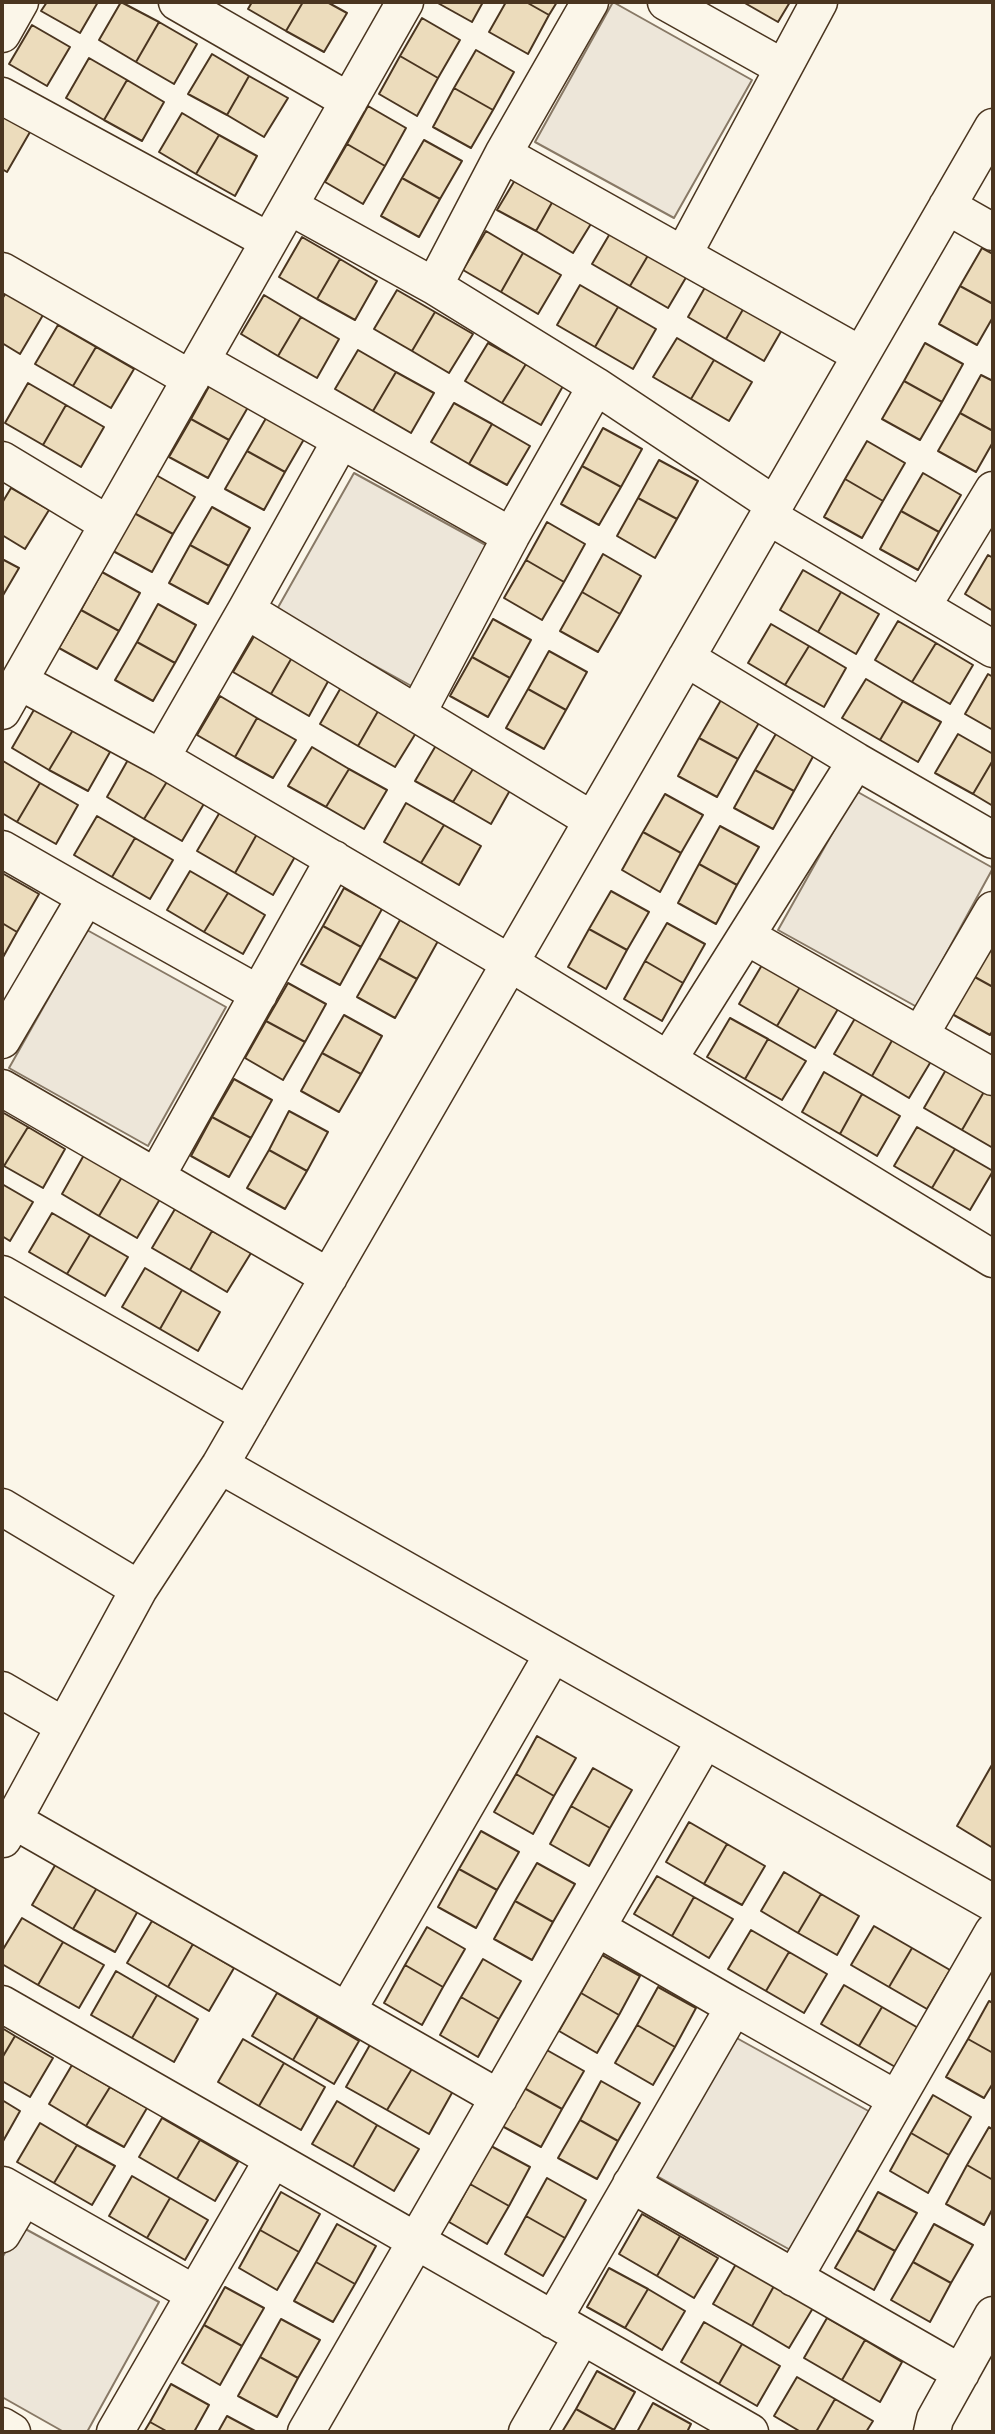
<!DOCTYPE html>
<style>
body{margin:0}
#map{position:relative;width:995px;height:2434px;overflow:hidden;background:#fbf6e9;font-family:"Nunito Sans",sans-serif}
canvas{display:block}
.frame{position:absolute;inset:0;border:4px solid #4a3520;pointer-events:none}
</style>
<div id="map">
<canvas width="995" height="2434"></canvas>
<div class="frame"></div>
</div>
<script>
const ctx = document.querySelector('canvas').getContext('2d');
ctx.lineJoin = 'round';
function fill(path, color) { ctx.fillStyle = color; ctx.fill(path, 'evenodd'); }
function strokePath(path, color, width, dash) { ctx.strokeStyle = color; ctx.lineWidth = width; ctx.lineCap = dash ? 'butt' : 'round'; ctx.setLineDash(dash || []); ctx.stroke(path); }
const green = new Path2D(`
 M 613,2 L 752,80 L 674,218 L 535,142 Z
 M 354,473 L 493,549 L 415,688 L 276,611 Z
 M 856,791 L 993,868 L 917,1007 L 778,930 Z
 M 87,930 L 226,1007 L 148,1146 L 9,1068 Z
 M 733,2036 L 872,2113 L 794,2252 L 655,2175 Z
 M 20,2226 L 159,2302 L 87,2432 L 64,2432 L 2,2397 L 2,2258 Z`);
const building = new Path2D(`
 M 47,2 L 98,2 L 80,33 L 41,11 Z
 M 121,2 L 159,22 L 136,62 L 99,40 Z
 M 252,2 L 303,2 L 286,31 L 248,9 Z
 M 303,2 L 327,2 L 347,13 L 324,52 L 286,31 Z
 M 436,2 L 483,2 L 472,22 Z
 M 506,2 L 526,2 L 549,15 L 528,54 L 489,32 Z
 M 526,2 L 557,2 L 549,15 Z
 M 743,2 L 790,2 L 778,22 Z
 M 422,18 L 460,40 L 438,78 L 400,56 Z
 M 159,22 L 197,44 L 174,84 L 136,62 Z
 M 32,25 L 70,47 L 47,86 L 9,64 Z
 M 476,50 L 514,72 L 493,110 L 454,88 Z
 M 212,54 L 249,76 L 227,115 L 188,94 Z
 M 400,56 L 438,78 L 417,116 L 379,94 Z
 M 89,58 L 127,80 L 104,120 L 66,98 Z
 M 249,76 L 288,98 L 264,137 L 227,115 Z
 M 127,80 L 164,102 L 142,141 L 104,120 Z
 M 454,88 L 493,110 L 471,148 L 433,127 Z
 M 368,106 L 406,128 L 385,166 L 347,144 Z
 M 182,113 L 219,135 L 196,174 L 159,152 Z
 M 2,116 L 30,132 L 7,172 L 2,169 Z
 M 219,135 L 257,156 L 235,196 L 196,174 Z
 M 424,140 L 462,161 L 440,199 L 402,178 Z
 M 347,144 L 385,166 L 363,204 L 325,182 Z
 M 521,170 L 558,192 L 536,231 L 497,210 Z
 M 402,178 L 440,199 L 419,237 L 381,216 Z
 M 558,192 L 597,214 L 573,253 L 536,231 Z
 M 615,225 L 653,247 L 630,286 L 592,264 Z
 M 486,231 L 523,253 L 501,292 L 463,270 Z
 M 302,237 L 340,259 L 317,299 L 279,277 Z
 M 653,247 L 691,269 L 668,308 L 630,286 Z
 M 982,248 L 993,254 L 993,304 L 960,286 Z
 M 523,253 L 561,275 L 538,314 L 501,292 Z
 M 340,259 L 377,281 L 355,320 L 317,299 Z
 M 711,277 L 749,299 L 726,339 L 688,317 Z
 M 580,285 L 618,307 L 595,347 L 557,325 Z
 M 960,286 L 993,304 L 993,317 L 977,345 L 939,324 Z
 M 397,290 L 435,312 L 412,351 L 374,329 Z
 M 6,293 L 43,315 L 20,354 L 2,343 L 2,299 Z
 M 264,295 L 301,317 L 278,356 L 241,334 Z
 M 749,299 L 787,321 L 764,361 L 726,339 Z
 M 618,307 L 656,329 L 633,369 L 595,347 Z
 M 435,312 L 473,334 L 449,373 L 412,351 Z
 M 301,317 L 339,339 L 317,378 L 278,356 Z
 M 58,325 L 96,347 L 73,386 L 35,364 Z
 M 677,338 L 714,360 L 691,399 L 653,377 Z
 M 488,343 L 526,364 L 502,403 L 465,381 Z
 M 925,343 L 963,364 L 942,402 L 904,381 Z
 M 96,347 L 134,369 L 111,408 L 73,386 Z
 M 358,350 L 396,372 L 373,411 L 335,389 Z
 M 714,360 L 752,382 L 729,421 L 691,399 Z
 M 526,364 L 563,386 L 541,425 L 502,403 Z
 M 396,372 L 434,393 L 411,433 L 373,411 Z
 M 981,375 L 993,381 L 993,431 L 960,413 Z
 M 212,381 L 251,402 L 229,440 L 191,419 Z
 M 904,381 L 942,402 L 920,440 L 882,419 Z
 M 28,383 L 66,405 L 43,445 L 5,423 Z
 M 454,403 L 492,424 L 469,464 L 431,442 Z
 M 66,405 L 104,427 L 81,467 L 43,445 Z
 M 269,413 L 307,434 L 285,472 L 247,451 Z
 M 960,413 L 993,431 L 993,442 L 976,472 L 938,451 Z
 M 191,419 L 229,440 L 208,478 L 169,457 Z
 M 492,424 L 530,446 L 507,485 L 469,464 Z
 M 603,428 L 642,449 L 621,487 L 582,466 Z
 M 867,441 L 905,463 L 883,501 L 845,479 Z
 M 247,451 L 285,472 L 264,510 L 225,489 Z
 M 659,460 L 698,481 L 677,519 L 638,498 Z
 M 582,466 L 621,487 L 599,525 L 561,504 Z
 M 923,473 L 961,495 L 939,532 L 901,511 Z
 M 156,475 L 195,497 L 173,534 L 134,513 Z
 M 845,479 L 883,501 L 862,538 L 824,517 Z
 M 11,488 L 49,510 L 25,549 L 2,535 L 2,503 Z
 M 638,498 L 677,519 L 655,558 L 617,536 Z
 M 212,507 L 250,528 L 229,566 L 190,545 Z
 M 901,511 L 939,532 L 918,570 L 880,549 Z
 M 134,513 L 173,534 L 152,572 L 113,551 Z
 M 547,522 L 585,544 L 564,582 L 526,560 Z
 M 190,545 L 229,566 L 208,604 L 169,583 Z
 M 603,554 L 641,576 L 620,614 L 582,592 Z
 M 988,555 L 993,558 L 993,611 L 965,594 Z
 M 2,559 L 19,568 L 2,597 Z
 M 526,560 L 564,582 L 542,620 L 504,598 Z
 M 803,570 L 841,592 L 818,632 L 780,610 Z
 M 102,572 L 140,593 L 119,631 L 81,610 Z
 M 582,592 L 620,614 L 598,652 L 560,631 Z
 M 841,592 L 879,614 L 856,654 L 818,632 Z
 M 158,604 L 196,625 L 175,663 L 137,642 Z
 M 81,610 L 119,631 L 97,669 L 59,648 Z
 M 493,619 L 531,640 L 510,678 L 472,657 Z
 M 898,621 L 936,643 L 912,682 L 875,660 Z
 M 771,624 L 809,646 L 785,685 L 748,663 Z
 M 256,633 L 294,654 L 271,694 L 233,672 Z
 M 137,642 L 175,663 L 153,701 L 115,680 Z
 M 936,643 L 973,665 L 950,704 L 912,682 Z
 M 809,646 L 846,668 L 824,707 L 785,685 Z
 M 549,651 L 587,672 L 566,710 L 528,689 Z
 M 294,654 L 331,676 L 309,716 L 271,694 Z
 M 472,657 L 510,678 L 488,717 L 450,696 Z
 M 988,674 L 993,677 L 993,730 L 965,714 Z
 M 866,679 L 903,701 L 880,740 L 842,718 Z
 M 343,684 L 381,706 L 358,746 L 320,724 Z
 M 528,689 L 566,710 L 544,749 L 506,728 Z
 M 220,696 L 257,718 L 235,757 L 197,735 Z
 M 721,700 L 760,721 L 738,759 L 699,738 Z
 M 903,701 L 941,722 L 918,762 L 880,740 Z
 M 381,706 L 419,728 L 395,767 L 358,746 Z
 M 35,708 L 73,730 L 49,770 L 12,748 Z
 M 257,718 L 296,740 L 273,778 L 235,757 Z
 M 73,730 L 110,752 L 88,791 L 49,770 Z
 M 777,732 L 815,753 L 794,791 L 755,770 Z
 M 958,734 L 993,754 L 993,760 L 973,794 L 935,773 Z
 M 699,738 L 738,759 L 717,797 L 678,776 Z
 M 438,742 L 476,764 L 453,802 L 415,781 Z
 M 312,747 L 349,769 L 326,807 L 288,786 Z
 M 129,758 L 168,780 L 144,819 L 107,797 Z
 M 993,760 L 993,806 L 973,794 Z
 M 3,761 L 40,783 L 17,822 L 2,813 Z
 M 476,764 L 513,785 L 491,824 L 453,802 Z
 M 349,769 L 387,790 L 364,829 L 326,807 Z
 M 755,770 L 794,791 L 773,829 L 734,808 Z
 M 168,780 L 205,802 L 182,841 L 144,819 Z
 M 40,783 L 78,805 L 56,844 L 17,822 Z
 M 665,794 L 703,815 L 681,853 L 643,832 Z
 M 406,803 L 444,825 L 421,863 L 384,842 Z
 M 220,812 L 257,834 L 235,873 L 197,851 Z
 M 97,816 L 135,838 L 112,877 L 74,855 Z
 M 444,825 L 481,846 L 459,885 L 421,863 Z
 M 720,826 L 759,847 L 737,885 L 699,864 Z
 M 643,832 L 681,853 L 660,892 L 622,870 Z
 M 257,834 L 296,855 L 273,895 L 235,873 Z
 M 135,838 L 173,860 L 150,899 L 112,877 Z
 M 699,864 L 737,885 L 716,924 L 678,903 Z
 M 190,871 L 228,893 L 204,932 L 167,910 Z
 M 2,873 L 39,894 L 17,932 L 2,923 Z
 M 344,888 L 382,909 L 361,947 L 323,926 Z
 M 611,891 L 649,912 L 627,950 L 589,929 Z
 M 228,893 L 265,915 L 243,954 L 204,932 Z
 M 400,920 L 438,941 L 417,979 L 379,958 Z
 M 2,923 L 17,932 L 2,959 Z
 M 667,923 L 705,944 L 683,983 L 645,961 Z
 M 323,926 L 361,947 L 340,985 L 301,964 Z
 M 589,929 L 627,950 L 606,989 L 568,967 Z
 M 993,941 L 993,987 L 973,976 Z
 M 379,958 L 417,979 L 395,1018 L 357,997 Z
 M 645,961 L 683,983 L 662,1021 L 624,999 Z
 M 762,965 L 800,987 L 777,1026 L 739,1004 Z
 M 973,976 L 993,987 L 993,1030 L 990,1035 L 952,1014 Z
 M 288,983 L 326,1004 L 305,1042 L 266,1021 Z
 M 800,987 L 838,1009 L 815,1048 L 777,1026 Z
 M 344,1015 L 382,1036 L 361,1074 L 322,1053 Z
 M 857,1015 L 894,1037 L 872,1076 L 834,1054 Z
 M 730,1018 L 768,1039 L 745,1079 L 707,1057 Z
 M 266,1021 L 305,1042 L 283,1080 L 245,1058 Z
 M 894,1037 L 933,1058 L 909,1098 L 872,1076 Z
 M 768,1039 L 806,1061 L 782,1100 L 745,1079 Z
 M 322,1053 L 361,1074 L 339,1112 L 301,1091 Z
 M 947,1068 L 985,1090 L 962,1130 L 924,1108 Z
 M 824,1072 L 862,1094 L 840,1134 L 802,1112 Z
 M 234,1079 L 272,1100 L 251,1138 L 212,1117 Z
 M 985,1090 L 993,1095 L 993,1148 L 962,1130 Z
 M 862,1094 L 900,1116 L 877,1156 L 840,1134 Z
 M 289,1111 L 328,1132 L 307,1171 L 269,1150 Z
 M 2,1112 L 28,1127 L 4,1166 L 2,1165 Z
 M 212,1117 L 251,1138 L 229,1177 L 191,1156 Z
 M 28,1127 L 65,1149 L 43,1188 L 4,1166 Z
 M 917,1127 L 955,1149 L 932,1188 L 894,1166 Z
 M 955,1149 L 993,1171 L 970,1210 L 932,1188 Z
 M 269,1150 L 307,1171 L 285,1209 L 247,1188 Z
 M 84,1155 L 122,1177 L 99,1216 L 62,1194 Z
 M 122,1177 L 160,1199 L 137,1238 L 99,1216 Z
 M 2,1184 L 33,1202 L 10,1241 L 2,1236 Z
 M 175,1209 L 212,1231 L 190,1270 L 152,1248 Z
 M 52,1213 L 90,1235 L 67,1274 L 29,1252 Z
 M 212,1231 L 251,1253 L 227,1292 L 190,1270 Z
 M 90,1235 L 128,1257 L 105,1296 L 67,1274 Z
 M 145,1268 L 182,1290 L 160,1329 L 122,1307 Z
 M 182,1290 L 220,1312 L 198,1351 L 160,1329 Z
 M 537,1736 L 576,1758 L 554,1796 L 516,1774 Z
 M 993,1763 L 993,1848 L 957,1826 Z
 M 593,1768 L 632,1790 L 610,1828 L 571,1806 Z
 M 516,1774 L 554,1796 L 533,1834 L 494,1812 Z
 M 571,1806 L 610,1828 L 589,1866 L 550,1844 Z
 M 689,1822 L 727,1844 L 704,1884 L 666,1862 Z
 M 481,1831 L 519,1852 L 497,1890 L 459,1869 Z
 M 727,1844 L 765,1866 L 742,1905 L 704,1884 Z
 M 57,1862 L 98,1886 L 73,1929 L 32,1905 Z
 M 537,1863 L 575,1884 L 553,1922 L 515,1901 Z
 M 459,1869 L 497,1890 L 476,1928 L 438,1907 Z
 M 784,1872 L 821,1894 L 798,1933 L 761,1911 Z
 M 657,1876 L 694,1897 L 672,1936 L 634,1914 Z
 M 98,1886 L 139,1909 L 115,1952 L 73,1929 Z
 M 821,1894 L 859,1916 L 837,1955 L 798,1933 Z
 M 694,1897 L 733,1919 L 709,1958 L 672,1936 Z
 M 515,1901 L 553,1922 L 532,1960 L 494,1939 Z
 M 22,1918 L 63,1942 L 38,1985 L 2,1964 L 2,1951 Z
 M 152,1921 L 193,1944 L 168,1987 L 127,1963 Z
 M 874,1926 L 912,1948 L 889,1987 L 851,1965 Z
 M 427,1927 L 465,1949 L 443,1987 L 405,1965 Z
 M 751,1930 L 789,1952 L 766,1991 L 728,1969 Z
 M 63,1942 L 104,1965 L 79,2008 L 38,1985 Z
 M 193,1944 L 234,1968 L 209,2011 L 168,1987 Z
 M 912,1948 L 950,1970 L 927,2009 L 889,1987 Z
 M 789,1952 L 827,1974 L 804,2013 L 766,1991 Z
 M 602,1955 L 640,1976 L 619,2015 L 581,1993 Z
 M 483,1959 L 521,1981 L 499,2019 L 461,1997 Z
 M 405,1965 L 443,1987 L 422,2025 L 384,2003 Z
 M 116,1971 L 157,1995 L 132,2038 L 91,2015 Z
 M 844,1985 L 882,2007 L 859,2046 L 821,2024 Z
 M 658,1987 L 696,2008 L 675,2047 L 637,2025 Z
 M 277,1993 L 318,2017 L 293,2060 L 252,2036 Z
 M 581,1993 L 619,2015 L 597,2053 L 559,2031 Z
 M 157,1995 L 198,2019 L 174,2062 L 132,2038 Z
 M 461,1997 L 499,2019 L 478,2057 L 440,2035 Z
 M 989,2001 L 993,2003 L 993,2053 L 968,2039 Z
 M 882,2007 L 920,2029 L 897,2068 L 859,2046 Z
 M 318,2017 L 359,2041 L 334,2084 L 293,2060 Z
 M 637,2025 L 675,2047 L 653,2085 L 615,2063 Z
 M 2,2028 L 15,2036 L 2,2058 Z
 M 15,2036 L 53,2058 L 30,2097 L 2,2081 L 2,2058 Z
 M 243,2039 L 284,2063 L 259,2106 L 218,2082 Z
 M 968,2039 L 993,2053 L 993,2083 L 984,2098 L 946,2077 Z
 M 371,2043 L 413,2067 L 387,2110 L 346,2087 Z
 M 545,2049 L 584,2071 L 562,2109 L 524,2088 Z
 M 284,2063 L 325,2087 L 301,2130 L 259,2106 Z
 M 72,2065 L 110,2087 L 86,2126 L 49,2104 Z
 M 413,2067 L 453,2091 L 429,2134 L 387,2110 Z
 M 601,2081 L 640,2103 L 618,2141 L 580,2120 Z
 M 110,2087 L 147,2108 L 124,2147 L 86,2126 Z
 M 524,2088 L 562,2109 L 541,2147 L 502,2126 Z
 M 933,2095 L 971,2117 L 949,2155 L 911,2133 Z
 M 2,2100 L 20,2111 L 2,2143 Z
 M 337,2101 L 377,2125 L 353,2167 L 312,2144 Z
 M 162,2118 L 200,2140 L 177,2179 L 139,2157 Z
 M 580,2120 L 618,2141 L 597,2179 L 558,2158 Z
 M 40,2123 L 77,2145 L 54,2183 L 17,2162 Z
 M 377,2125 L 419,2149 L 394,2191 L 353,2167 Z
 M 989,2127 L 993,2130 L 993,2180 L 967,2165 Z
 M 911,2133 L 949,2155 L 928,2193 L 890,2171 Z
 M 200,2140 L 238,2162 L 215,2201 L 177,2179 Z
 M 77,2145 L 115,2166 L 92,2205 L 54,2183 Z
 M 491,2146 L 530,2167 L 509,2206 L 470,2184 Z
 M 967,2165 L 993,2180 L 993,2208 L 984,2225 L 946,2204 Z
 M 132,2176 L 170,2198 L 147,2238 L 109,2216 Z
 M 547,2178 L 586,2200 L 565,2238 L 526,2216 Z
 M 470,2184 L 509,2206 L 487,2244 L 449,2222 Z
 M 281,2192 L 320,2214 L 299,2252 L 260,2230 Z
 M 878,2192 L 917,2213 L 895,2251 L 857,2230 Z
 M 170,2198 L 208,2220 L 185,2260 L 147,2238 Z
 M 642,2214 L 680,2236 L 657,2276 L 619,2254 Z
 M 526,2216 L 565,2238 L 543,2276 L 505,2254 Z
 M 337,2224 L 376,2246 L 355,2284 L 316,2262 Z
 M 934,2224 L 973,2245 L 951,2283 L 913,2262 Z
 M 260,2230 L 299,2252 L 277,2290 L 239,2268 Z
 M 857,2230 L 895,2251 L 874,2290 L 835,2268 Z
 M 680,2236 L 718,2258 L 694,2298 L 657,2276 Z
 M 316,2262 L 355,2284 L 333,2322 L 294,2301 Z
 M 913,2262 L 951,2283 L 930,2322 L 891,2300 Z
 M 736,2264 L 774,2286 L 752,2326 L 713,2304 Z
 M 609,2268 L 648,2289 L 625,2328 L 587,2307 Z
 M 774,2286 L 813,2308 L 789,2348 L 752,2326 Z
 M 225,2287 L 264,2308 L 242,2346 L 204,2325 Z
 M 648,2289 L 685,2311 L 662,2350 L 625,2328 Z
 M 827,2318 L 865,2340 L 842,2380 L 804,2358 Z
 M 281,2319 L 320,2340 L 298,2378 L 260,2357 Z
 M 704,2322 L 742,2344 L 719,2384 L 681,2362 Z
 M 204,2325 L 242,2346 L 220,2385 L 182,2363 Z
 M 865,2340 L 902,2362 L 880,2402 L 842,2380 Z
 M 742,2344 L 780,2366 L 757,2406 L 719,2384 Z
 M 260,2357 L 298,2378 L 277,2417 L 238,2396 Z
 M 597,2371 L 635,2392 L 614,2430 L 576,2409 Z
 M 797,2377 L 835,2399 L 816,2432 L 801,2432 L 774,2416 Z
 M 171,2384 L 209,2405 L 194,2432 L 168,2432 L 150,2422 Z
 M 835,2399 L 873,2421 L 866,2432 L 816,2432 Z
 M 653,2403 L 691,2424 L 687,2432 L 637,2432 Z
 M 576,2409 L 614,2430 L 613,2432 L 562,2432 Z
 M 227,2416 L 257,2432 L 218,2432 Z
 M 150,2422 L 168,2432 L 144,2432 Z`);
const minor = new Path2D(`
 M 177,2 L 349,101
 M 666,2 L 782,67
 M 2,34 L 20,2
 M 2,96 L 269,241
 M 503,154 L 590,2
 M 289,206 L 434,286 L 503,154 L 861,355
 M 947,206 L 993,232
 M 683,255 L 819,2
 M 2,271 L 191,379
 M 434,286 L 596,386 L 775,505
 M 201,361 L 511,536 L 596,386
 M 2,460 L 108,524
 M 768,516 L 993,649
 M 922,607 L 993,490
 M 246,610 L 341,440
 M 19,681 L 161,758 L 246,610 L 592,820
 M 2,711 L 405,2
 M 417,714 L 511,536
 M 161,758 L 510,963 L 993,1259
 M 856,761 L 993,840
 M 2,849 L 86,897 L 2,1040
 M 86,897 L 259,994
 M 746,936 L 993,1077
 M 920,1035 L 993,910
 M 668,1060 L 856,761 L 686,658
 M 2,1088 L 329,1277
 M 156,1177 L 334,859
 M 2,1274 L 249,1415
 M 220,1465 L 993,1903
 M 2,1507 L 139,1589 L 220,1465 L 993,127
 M 2,1690 L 64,1726
 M 13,1820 L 499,2098
 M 3,1839 L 139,1589
 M 2,2004 L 750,2432
 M 734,2007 L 896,2099
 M 347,2011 L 553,1654
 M 631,2184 L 961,2373
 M 24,2197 L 195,2294
 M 2,2234 L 24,2197 L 3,2185
 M 794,2278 L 993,1932
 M 553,2320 L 734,2007 L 597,1928
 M 2,2426 L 12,2432
 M 115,2432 L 273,2159
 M 306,2432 L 705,1740
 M 527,2432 L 582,2336
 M 932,2432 L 935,2419 L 993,2315`);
fill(green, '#ede6d9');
strokePath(green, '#887966', 2);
fill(building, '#ecdcbc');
strokePath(building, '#4a3520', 2);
strokePath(minor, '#4a3520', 39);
strokePath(minor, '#fbf6e9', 36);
</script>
